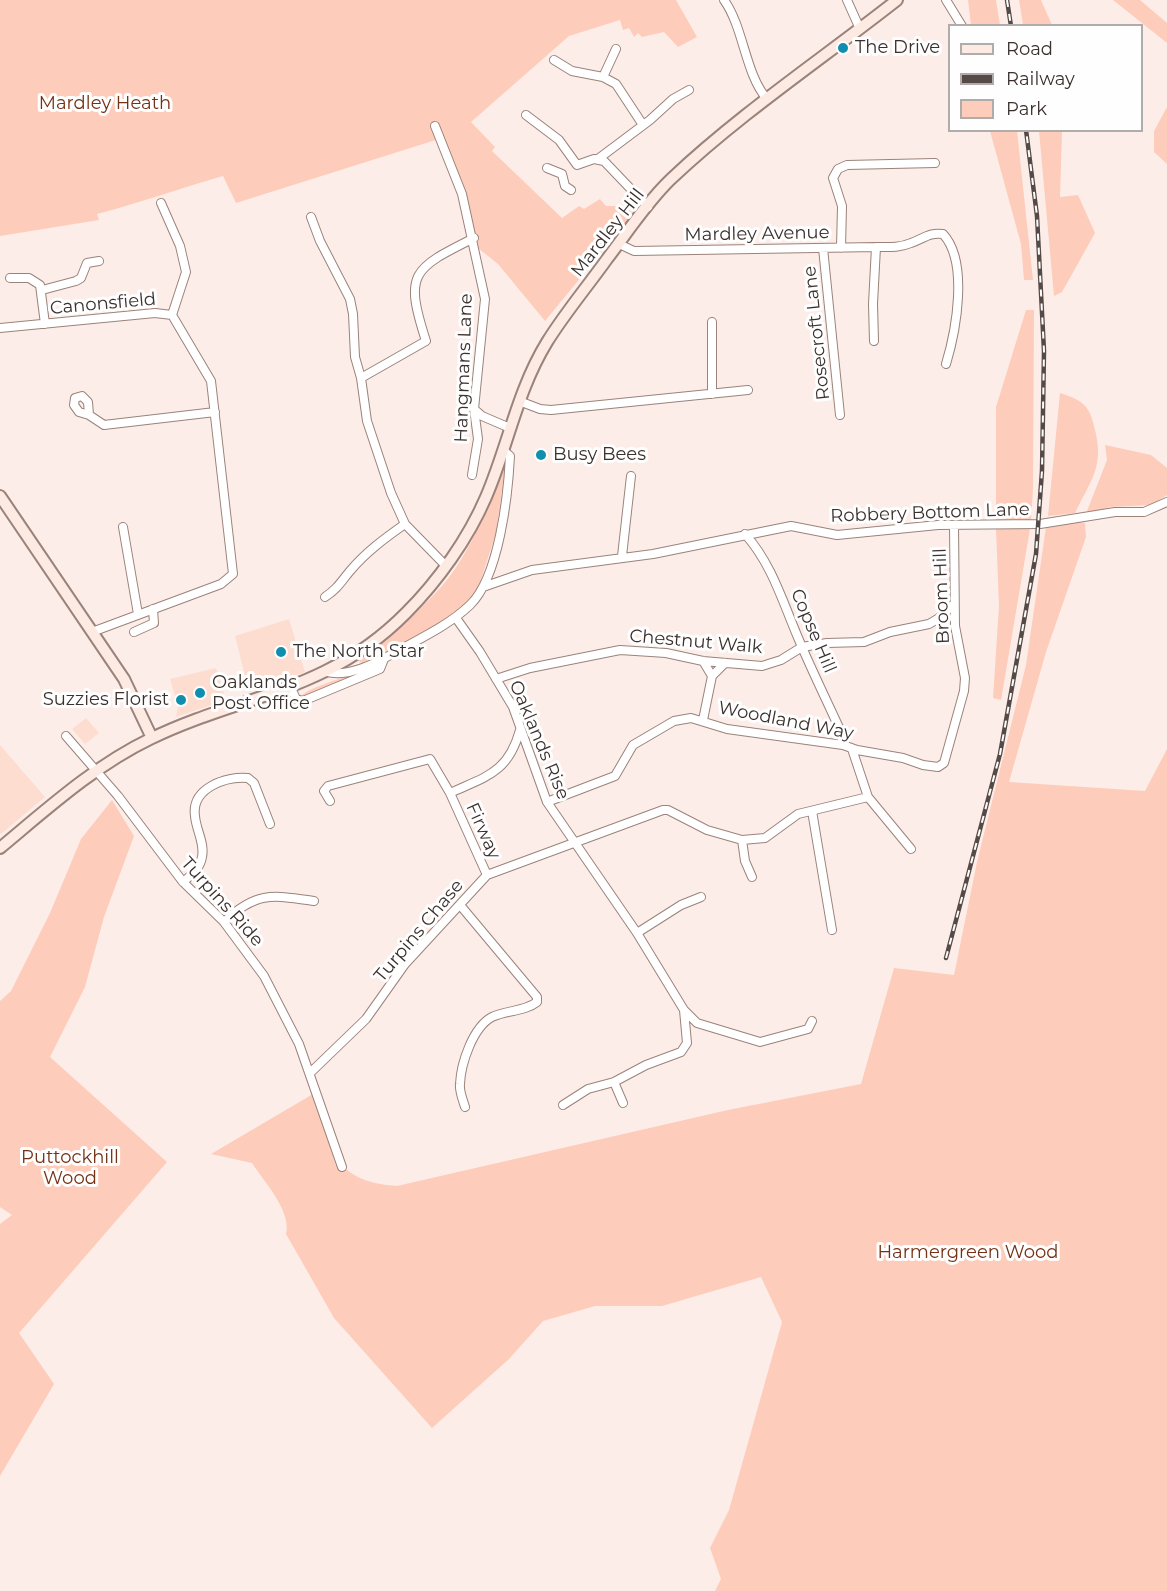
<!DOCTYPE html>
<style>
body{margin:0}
#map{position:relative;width:1167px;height:1591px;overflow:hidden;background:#fdede8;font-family:Montserrat,sans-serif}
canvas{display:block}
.legend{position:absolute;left:948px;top:24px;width:195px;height:108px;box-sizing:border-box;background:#fefefe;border:2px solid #b0acaa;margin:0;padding:8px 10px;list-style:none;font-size:18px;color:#3a302d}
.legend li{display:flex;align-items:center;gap:12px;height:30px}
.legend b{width:30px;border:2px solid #b0acaa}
</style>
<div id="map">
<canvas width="1167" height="1591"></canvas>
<ul class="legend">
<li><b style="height:8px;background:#fdeae3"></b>Road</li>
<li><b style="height:8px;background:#554a46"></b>Railway</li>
<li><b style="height:16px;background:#feccba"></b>Park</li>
</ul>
</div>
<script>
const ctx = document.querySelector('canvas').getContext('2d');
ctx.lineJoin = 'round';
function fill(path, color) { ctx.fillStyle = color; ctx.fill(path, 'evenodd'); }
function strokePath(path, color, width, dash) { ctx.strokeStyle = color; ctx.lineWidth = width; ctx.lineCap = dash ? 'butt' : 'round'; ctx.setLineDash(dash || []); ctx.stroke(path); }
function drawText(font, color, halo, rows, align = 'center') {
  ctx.font = font + ' Montserrat,sans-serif'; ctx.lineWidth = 6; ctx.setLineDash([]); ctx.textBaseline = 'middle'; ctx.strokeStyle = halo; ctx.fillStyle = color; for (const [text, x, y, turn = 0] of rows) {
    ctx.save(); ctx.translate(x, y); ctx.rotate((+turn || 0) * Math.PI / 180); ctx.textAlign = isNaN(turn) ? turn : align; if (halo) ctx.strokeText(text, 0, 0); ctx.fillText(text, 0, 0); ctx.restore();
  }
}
const built = new Path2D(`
 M 289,619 L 305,672 L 249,692 L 235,636 Z
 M 216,668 L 226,700 L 176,717 L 178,706 L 170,679 Z
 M 86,718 L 99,733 L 85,744 L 72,729 Z
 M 0,745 L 45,797 L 1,834 L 0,834 Z`);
const green = new Path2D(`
 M 0,0 L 676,0 L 697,37 L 678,47 L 664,32 L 642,37 L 638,33 L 634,37 L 629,28 L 623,30 L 620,20 L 569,36 L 471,122 L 495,147 L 492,151 L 562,218 L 579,206 L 584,209 L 600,199 L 606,206 L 626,206 L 633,214 L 545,321 L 498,264 L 478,248 L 458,174 L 442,138 L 236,203 L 223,176 C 180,188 140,203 97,214 L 99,220 L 0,236 Z
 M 968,0 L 996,0 L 1000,25 L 971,25 Z
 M 1019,0 L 1041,0 L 1052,25 L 1023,25 Z
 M 1113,0 L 1140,0 L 1167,23 L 1167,43 Z
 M 1167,107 L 1167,164 L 1154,152 L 1154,131 Z
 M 990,131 L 1017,131 L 1033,280 L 1024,280 L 1021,244 Z
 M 1039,131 L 1062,131 L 1060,197 L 1078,195 L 1095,233 L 1062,292 L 1054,296 Z
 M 1026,310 L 1034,310 L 1033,489 L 1031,520 L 996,520 L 996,407 Z
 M 1060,393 C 1081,400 1089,404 1094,426 C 1105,466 1092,478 1075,513 L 1048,516 Z
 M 1105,445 L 1151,455 L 1167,468 L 1167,495 L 1152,505 L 1110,507 L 1092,513 L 1087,511 L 1107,460 Z
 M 506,461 L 496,533 L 477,592 L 453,616 L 379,659 L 362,664 L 357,659 C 392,633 430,605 455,569 C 477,536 492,498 506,461 Z
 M 1079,522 L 1085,523 L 1086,537 L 1046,652 L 1009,782 L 1145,791 L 1167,749 L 1167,1591 L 715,1591 L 721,1579 L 710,1548 L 729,1510 L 782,1322 L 761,1277 L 662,1306 L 595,1306 L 543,1321 L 509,1359 L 432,1428 L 334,1318 L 286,1234 C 292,1211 264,1182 252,1163 L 211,1154 L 313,1094 L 336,1166 L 342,1165 C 357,1181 376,1184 397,1186 L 728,1110 L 861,1084 L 894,968 L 954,975 L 977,862 L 1026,665 L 1046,527 Z
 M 1030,528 L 1029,535 L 1001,700 L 993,698 L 999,606 L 996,529 Z
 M 372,667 L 373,668 L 303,698 L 300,697 C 308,687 355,674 372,667 Z
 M 112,800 L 134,836 L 104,917 L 85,987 L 50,1057 L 167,1162 L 19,1333 L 54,1384 L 0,1476 L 0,1224 L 12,1215 L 0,1207 L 0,1001 L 11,991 L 50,913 L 81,839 Z`);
const street = new Path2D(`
 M 724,0 C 744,28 745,74 767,99
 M 847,0 L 860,29
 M 946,0 L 962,26
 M 554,60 L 572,71 L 603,77 L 616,84 L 643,125
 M 603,77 L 616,49
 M 526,115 L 559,140 L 577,165 L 594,159 L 604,161 L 648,207
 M 435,126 L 462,194 L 485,299 L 474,409 L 478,439 L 472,475
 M 598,159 L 650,120 L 673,99 L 689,90
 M 547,168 L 562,174 L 565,186 L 571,190
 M 161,203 L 180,246 L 186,272 L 172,315
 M 311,217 L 320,241 L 350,299 L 353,314 L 355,357 L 361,378 L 367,421 L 391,493 L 405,524 L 446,566
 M 619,244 L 634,251 L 876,247 C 888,247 899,248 911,243 C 923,239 929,232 943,234 C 969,262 956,331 946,364
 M 823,248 L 840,415
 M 841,248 L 842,206 L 833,178 L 838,169 L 847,165 L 935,163
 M 10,278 L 29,278 L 40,285 L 45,324
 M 42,290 L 76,281 L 81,278 L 87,263 L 99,261
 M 712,322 L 712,394
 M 0,328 L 155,313 L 172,315
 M 874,341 L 873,304 L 876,247
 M 361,378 L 426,341 C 404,273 412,269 474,238
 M 82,396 L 88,402 L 89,415 L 79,412 L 74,405 L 75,398 Z
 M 519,401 L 540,409 L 551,410 L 748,390
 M 474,409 L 482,416 L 510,428
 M 89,415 L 104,425 L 215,412
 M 123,527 L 138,614
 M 745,534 C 772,564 783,603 799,640 C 812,671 827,701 841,732 L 843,745
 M 622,556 L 631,476
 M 483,587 L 532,570 L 653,554 L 791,526 L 837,535 L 938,525 L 1040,524 L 1115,512 L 1144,512 L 1167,502
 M 325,597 C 338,588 340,583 350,571 C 366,552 385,538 405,524
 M 456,618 L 480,652 L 513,707 L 547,802 L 637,933 L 684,1010 L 687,1043 L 681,1052 L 646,1065 L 614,1082 L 588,1089 L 563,1105
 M 92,632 L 221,584 L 233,574 L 211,381 L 172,315
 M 134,632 L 154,623 L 153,609
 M 327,672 C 348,678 378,662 396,652 C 421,638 449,625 470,605 C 499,577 508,496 510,456 L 503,450
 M 712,676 L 725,663
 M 496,679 L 530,668 L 620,650 L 666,653 L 703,661 L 762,666 L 781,660 L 802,647 L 827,643 L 864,642 L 890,632 L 929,624 L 939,618 L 954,604
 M 291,688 L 296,699 L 303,701 L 380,669 L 384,659
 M 703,720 L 712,676 L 703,661
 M 66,736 L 118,796 L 183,882 L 224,922 L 264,976 L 299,1044 L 342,1167
 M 450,793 C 487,776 508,773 520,730
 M 868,797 L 911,849
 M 330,801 L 324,791 L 328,786 L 430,759 L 450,793 L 487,875
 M 547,802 L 615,776 L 633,745 L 674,721 L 691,718 L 727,729 L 843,745 L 857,750 L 903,758 L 923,765 L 938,767 L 944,763 L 964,691 L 965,678 L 955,626 L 954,525
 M 812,811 L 832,930
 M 742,840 L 745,861 L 752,877
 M 183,882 C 191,875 200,869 202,857 C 205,843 196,830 195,816 C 191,788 226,776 248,778 L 254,783 L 270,824
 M 460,905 L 537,997 L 537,1002 C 524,1012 506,1010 492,1017 C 473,1027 461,1063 460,1084 C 459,1091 463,1100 465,1107
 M 224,922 C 256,891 273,895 314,901
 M 637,933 L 681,905 L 701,897
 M 684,1010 L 697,1023 L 760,1042 L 808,1029 L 812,1021
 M 310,1073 L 366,1019 L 405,964 L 487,875 L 663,810 L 668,810 L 707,830 L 742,840 L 765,838 L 798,814 L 868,797 L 852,749
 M 614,1082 L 623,1103`);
const secondary = new Path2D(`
 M 0,496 L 124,679 L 152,738
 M 0,848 C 47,809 94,766 150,739 C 243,694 327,693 406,613 C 438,581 468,539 486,497 C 508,446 517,391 547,342 C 565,313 587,287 607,259 C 627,233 647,202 671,179 C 741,113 822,59 897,0`);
const rail = new Path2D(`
 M 1007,0 L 1011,26
 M 946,958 L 1000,754 L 1036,554 L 1042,471 L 1044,351 L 1037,216 L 1026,130`);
const markers = [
 [843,48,6,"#108eae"],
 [541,455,6,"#108eae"],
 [281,652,6,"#108eae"],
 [200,693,6,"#108eae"],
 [181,700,6,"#108eae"]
];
const poiNames = [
 ["The Drive",855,48],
 ["Busy Bees",553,455],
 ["The North Star",293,652],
 ["Oaklands",212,683],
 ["Post Office",212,704],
 ["Suzzies Florist",169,700,"right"]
];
const parkNames = [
 ["Mardley Heath",105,104],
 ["Puttockhill",70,1158],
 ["Wood",70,1179],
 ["Harmergreen Wood",968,1253]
];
const streetNames = [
 ["Mardley Hill",608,233,-52],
 ["Mardley Avenue",757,234,-1],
 ["Canonsfield",103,304,-5],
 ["Rosecroft Lane",817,333,-96],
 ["Hangmans Lane",464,368,-88],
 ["Robbery Bottom Lane",930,513,-2],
 ["Broom Hill",942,596,-92],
 ["Copse Hill",813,631,67],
 ["Chestnut Walk",696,642,5],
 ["Woodland Way",786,721,11],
 ["Oaklands Rise",539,740,67],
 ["Firway",483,831,66],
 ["Turpins Ride",222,902,48],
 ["Turpins Chase",419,931,-50]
];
fill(built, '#feddd1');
fill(green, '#feccba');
strokePath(street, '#9a837b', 10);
strokePath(secondary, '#9a837b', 14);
strokePath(street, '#fff', 8);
strokePath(secondary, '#fdeae3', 10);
strokePath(rail, '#554a46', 4.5);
strokePath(rail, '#fefefe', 2, [7]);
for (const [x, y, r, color] of markers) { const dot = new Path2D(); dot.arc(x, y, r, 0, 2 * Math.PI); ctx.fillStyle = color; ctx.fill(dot); strokePath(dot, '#fefefe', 2); }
drawText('18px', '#3a302d', '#fefefe', poiNames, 'left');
drawText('18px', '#743116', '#fefefe', parkNames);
drawText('18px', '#3a302d', '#fefefe', streetNames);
</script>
